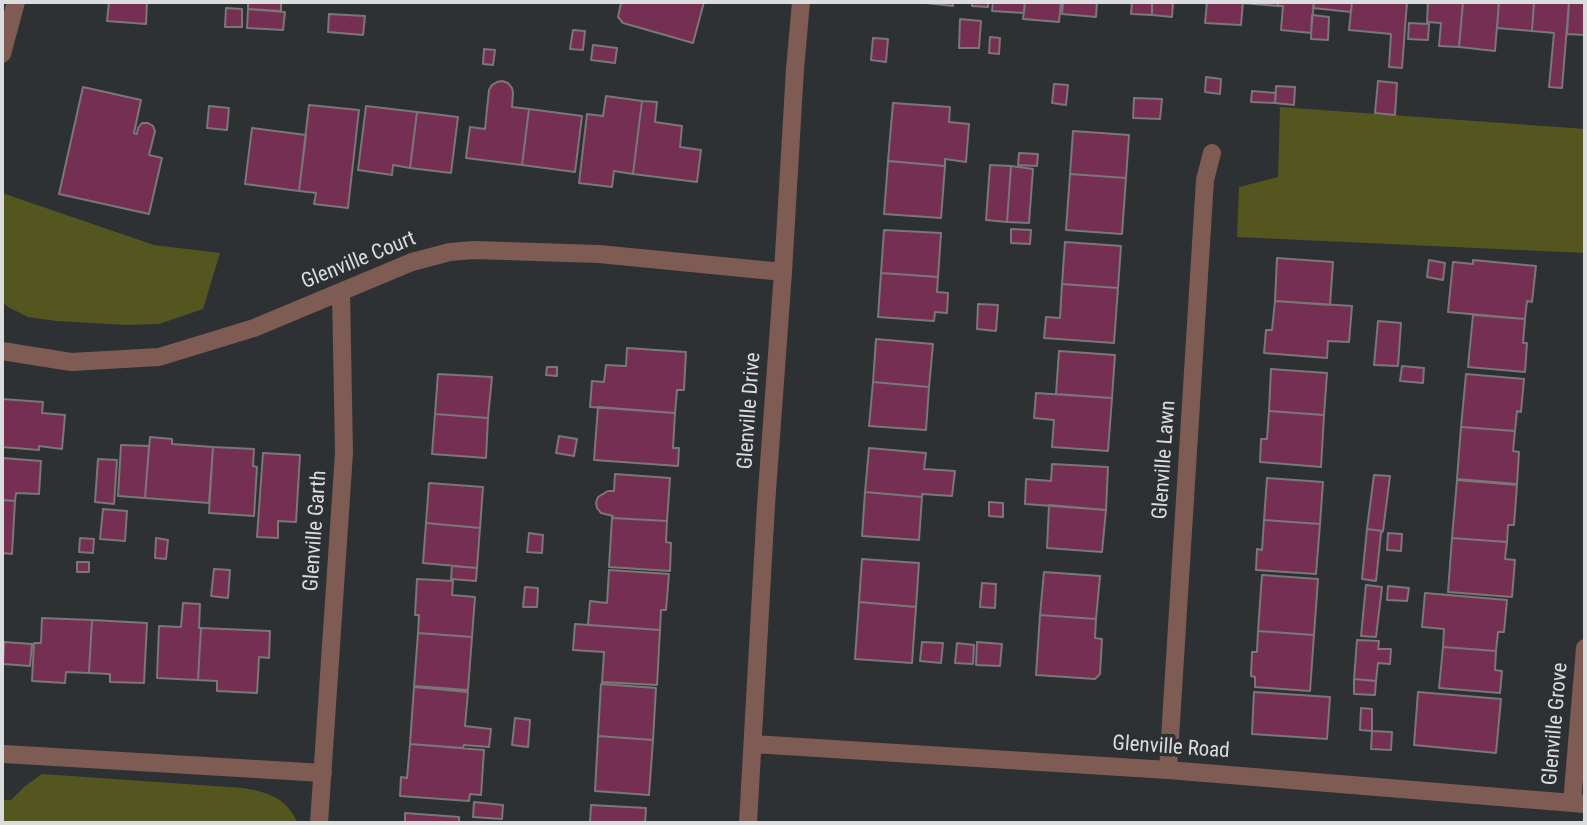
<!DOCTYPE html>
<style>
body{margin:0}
#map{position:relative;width:1587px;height:825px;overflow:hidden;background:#2d3134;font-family:"Roboto Condensed",sans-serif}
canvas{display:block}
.frame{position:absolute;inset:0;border:4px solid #dadcde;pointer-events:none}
</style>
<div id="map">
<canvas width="1587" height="825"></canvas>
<div class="frame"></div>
</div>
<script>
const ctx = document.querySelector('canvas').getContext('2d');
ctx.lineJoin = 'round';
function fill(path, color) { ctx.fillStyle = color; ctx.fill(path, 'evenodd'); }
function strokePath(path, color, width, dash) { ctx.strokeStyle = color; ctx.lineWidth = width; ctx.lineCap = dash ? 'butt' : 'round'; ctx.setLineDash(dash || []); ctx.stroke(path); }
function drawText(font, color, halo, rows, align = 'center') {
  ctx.font = font + ' "Roboto Condensed",sans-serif'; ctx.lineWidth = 7; ctx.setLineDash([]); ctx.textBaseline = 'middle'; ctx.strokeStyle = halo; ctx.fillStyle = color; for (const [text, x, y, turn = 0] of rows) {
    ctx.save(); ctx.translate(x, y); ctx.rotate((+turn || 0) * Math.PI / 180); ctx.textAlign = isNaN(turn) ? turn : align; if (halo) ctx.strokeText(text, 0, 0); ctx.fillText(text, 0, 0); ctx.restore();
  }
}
const green = new Path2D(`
 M 1280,107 L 1585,129 L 1585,253 L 1237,237 L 1239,187 L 1278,177 Z
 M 2,193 L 154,245 L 220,253 L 203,309 L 159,324 L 126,325 L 56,321 L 28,317 L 8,307 L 2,302 Z
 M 42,774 L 243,788 C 270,793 285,797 298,823 L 2,823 L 2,800 L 11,800 L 24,787 Z`);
const building = new Path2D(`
 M 109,2 L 147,2 L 146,24 L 107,21 Z
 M 248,2 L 281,2 L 281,11 L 248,9 Z
 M 623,2 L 704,2 L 693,43 L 623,23 L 618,17 L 621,3 Z
 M 917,2 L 953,2 L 953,6 Z
 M 972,2 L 988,2 L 988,7 L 972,6 Z
 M 993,2 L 1025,2 L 1024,13 L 992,11 Z
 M 1025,2 L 1061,2 L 1059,22 L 1023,19 Z
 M 1063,2 L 1097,2 L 1096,17 L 1062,14 Z
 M 1132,2 L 1152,2 L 1152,15 L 1131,14 Z
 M 1152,2 L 1173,3 L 1172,17 L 1152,15 Z
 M 1207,2 L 1243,2 L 1241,25 L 1205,23 Z
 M 1243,2 L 1278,2 L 1278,6 L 1242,3 Z
 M 1278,2 L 1314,2 L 1311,33 L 1281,30 L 1283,6 L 1278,6 Z
 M 1314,2 L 1352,2 L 1351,12 L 1313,8 Z
 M 1352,2 L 1407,2 L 1402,68 L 1389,67 L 1391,34 L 1349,30 Z
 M 1428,2 L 1463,2 L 1459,47 L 1439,46 L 1441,23 L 1427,22 Z
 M 1463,2 L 1499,2 L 1495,51 L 1459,47 Z
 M 1499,2 L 1534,2 L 1532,31 L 1497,28 Z
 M 1534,2 L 1569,2 L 1562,88 L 1549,87 L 1554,33 L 1532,31 Z
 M 1569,2 L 1585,2 L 1585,35 L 1567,34 Z
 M 226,8 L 242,9 L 242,27 L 225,27 Z
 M 248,9 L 285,12 L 283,30 L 247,28 Z
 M 329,14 L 365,16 L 363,35 L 328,32 Z
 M 1312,15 L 1329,17 L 1328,40 L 1311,39 Z
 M 960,19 L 981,21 L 979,48 L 959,48 Z
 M 1409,23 L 1429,24 L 1428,40 L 1408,39 Z
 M 573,30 L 585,31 L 583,50 L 570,49 Z
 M 990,37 L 1000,38 L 999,54 L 989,53 Z
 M 873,38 L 888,39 L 886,62 L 871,60 Z
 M 593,45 L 617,48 L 615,63 L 591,60 Z
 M 484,49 L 495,50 L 493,65 L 483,64 Z
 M 1206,77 L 1221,79 L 1220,94 L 1205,92 Z
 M 502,81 L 508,83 L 512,88 L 513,93 L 512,107 L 529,109 L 522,165 L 466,158 L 470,127 L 485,129 L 489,90 L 492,85 L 497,82 Z
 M 1378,81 L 1397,83 L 1395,115 L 1375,113 Z
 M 1054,84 L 1068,85 L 1066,105 L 1052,103 Z
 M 1276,86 L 1295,87 L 1294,105 L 1275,103 Z
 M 83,87 L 141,100 L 134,133 L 137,134 L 138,128 L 142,123 L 148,123 L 153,126 L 155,131 L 149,155 L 162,158 L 149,214 L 59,194 Z
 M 1252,91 L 1276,93 L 1275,103 L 1251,102 Z
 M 606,96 L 642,101 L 633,174 L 614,171 L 612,187 L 579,183 L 587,114 L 603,116 Z
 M 1134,98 L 1162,99 L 1160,119 L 1133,118 Z
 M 642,101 L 657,102 L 655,122 L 682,126 L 680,147 L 701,150 L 697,182 L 633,174 Z
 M 893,103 L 950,107 L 949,122 L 969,124 L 966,162 L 945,159 L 945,166 L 888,161 Z
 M 309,105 L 359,110 L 348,208 L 314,204 L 316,193 L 299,191 Z
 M 209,106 L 229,108 L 227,130 L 207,128 Z
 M 366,106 L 417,112 L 410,168 L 393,165 L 392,175 L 358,170 Z
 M 529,109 L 582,116 L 575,172 L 522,165 Z
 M 417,112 L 458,117 L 451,173 L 410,168 Z
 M 252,128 L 306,135 L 299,191 L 245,184 Z
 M 1073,131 L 1129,135 L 1126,178 L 1070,174 Z
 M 1019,153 L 1038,154 L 1037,166 L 1018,165 Z
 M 888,161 L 945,166 L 941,218 L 884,214 Z
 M 990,165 L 1011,166 L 1007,222 L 986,220 Z
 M 1011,166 L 1033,169 L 1029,223 L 1007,222 Z
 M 1070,174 L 1126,178 L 1122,234 L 1066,230 Z
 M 1011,229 L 1031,230 L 1030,244 L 1011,243 Z
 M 884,230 L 941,233 L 938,277 L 881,273 Z
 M 1065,242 L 1121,246 L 1118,288 L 1062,284 Z
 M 1277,258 L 1333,262 L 1330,305 L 1275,301 Z
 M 1429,260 L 1445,263 L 1443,280 L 1427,277 Z
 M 1473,260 L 1536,266 L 1532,302 L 1527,301 L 1525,319 L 1448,312 L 1453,262 L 1473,264 Z
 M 881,273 L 938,277 L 937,292 L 948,293 L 947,313 L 935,312 L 934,321 L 878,317 Z
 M 1062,284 L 1118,288 L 1114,343 L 1044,338 L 1046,317 L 1060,318 Z
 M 1275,301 L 1352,306 L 1349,342 L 1328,341 L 1327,358 L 1264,353 L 1266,330 L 1272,330 Z
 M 978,304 L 998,305 L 996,331 L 977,329 Z
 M 1473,315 L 1525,319 L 1523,343 L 1527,343 L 1525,372 L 1468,367 Z
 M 1378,321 L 1401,323 L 1398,366 L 1374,365 Z
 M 876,339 L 933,344 L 929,387 L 873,382 Z
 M 627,348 L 686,352 L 684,390 L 677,390 L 675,413 L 590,407 L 592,381 L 604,382 L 606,365 L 626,366 Z
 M 1059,351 L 1115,355 L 1112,398 L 1056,394 Z
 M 1402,366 L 1424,368 L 1423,383 L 1400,381 Z
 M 547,367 L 557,367 L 557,376 L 546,375 Z
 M 1271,369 L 1327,373 L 1324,415 L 1269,411 Z
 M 438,374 L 492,377 L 488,418 L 435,414 Z
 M 1466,374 L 1524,379 L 1521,412 L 1517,411 L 1515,431 L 1461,427 Z
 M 873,382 L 929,387 L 926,430 L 869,426 Z
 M 1036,393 L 1112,398 L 1108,451 L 1052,447 L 1054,420 L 1034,418 Z
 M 2,399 L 43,402 L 42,413 L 65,415 L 62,449 L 39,446 L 39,450 L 2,447 Z
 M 598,407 L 675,413 L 673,448 L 679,448 L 678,466 L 594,460 Z
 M 1269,411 L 1324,415 L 1321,467 L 1260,462 L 1261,439 L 1267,439 Z
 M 435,414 L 488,418 L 486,458 L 432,454 Z
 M 1461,427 L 1515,431 L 1513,451 L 1519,452 L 1517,484 L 1457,479 Z
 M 559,436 L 577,439 L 574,456 L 556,453 Z
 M 150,437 L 172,439 L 172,444 L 213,447 L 209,503 L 145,498 Z
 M 121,445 L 149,446 L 145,498 L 118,496 Z
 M 213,447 L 254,449 L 253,466 L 257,467 L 254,516 L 209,513 Z
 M 869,448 L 926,453 L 924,469 L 955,471 L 952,496 L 922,494 L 922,497 L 865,492 Z
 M 263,453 L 300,455 L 296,522 L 278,521 L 278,538 L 257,537 Z
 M 2,458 L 41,461 L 39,494 L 16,493 L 15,501 L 2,500 Z
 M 98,459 L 117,460 L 114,504 L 95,502 Z
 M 1052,464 L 1108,467 L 1106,510 L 1025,504 L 1026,479 L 1051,481 Z
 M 615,474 L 670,478 L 667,521 L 612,518 L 613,516 L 601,513 L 597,508 L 596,503 L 598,497 L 608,491 L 614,491 Z
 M 1374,475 L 1390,476 L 1383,531 L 1367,529 Z
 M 1267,478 L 1323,482 L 1320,524 L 1264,520 Z
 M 1457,480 L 1517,485 L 1514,525 L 1508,525 L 1507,542 L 1452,538 Z
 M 429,483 L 483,487 L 480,528 L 426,523 Z
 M 865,492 L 922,497 L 919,540 L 862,536 Z
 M 2,500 L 15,501 L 12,554 L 2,553 Z
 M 989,502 L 1003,503 L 1003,517 L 989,516 Z
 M 1049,505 L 1106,510 L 1102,552 L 1047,548 Z
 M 103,509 L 127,511 L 125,541 L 100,539 Z
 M 612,518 L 667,521 L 666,542 L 671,543 L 670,571 L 609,567 Z
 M 1264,520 L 1320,524 L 1316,574 L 1256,570 L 1257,549 L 1262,550 Z
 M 426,523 L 480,528 L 477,568 L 423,563 Z
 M 1367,529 L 1383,531 L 1381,533 L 1376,581 L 1362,579 Z
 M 529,533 L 543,535 L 542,553 L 527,552 Z
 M 1388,533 L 1402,534 L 1401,551 L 1387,550 Z
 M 80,538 L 94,539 L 93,553 L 79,552 Z
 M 156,538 L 168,540 L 166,559 L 155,558 Z
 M 1452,538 L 1507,542 L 1505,559 L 1515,560 L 1512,597 L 1448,592 Z
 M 862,559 L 919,563 L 916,607 L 859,602 Z
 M 77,562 L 89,562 L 89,572 L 77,572 Z
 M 452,566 L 477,568 L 476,581 L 451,579 Z
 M 214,569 L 230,570 L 228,598 L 211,596 Z
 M 609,570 L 669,574 L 666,610 L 661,610 L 660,630 L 588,625 L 590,601 L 607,603 Z
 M 1044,572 L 1100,576 L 1096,619 L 1040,615 Z
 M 1262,575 L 1318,579 L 1314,635 L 1258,631 Z
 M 417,579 L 453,581 L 452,595 L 475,597 L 472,637 L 418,633 L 419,615 L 415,615 Z
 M 982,583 L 996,584 L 995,608 L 980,607 Z
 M 1366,585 L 1382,587 L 1376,637 L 1361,636 Z
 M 1388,586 L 1409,588 L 1407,601 L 1387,600 Z
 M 525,587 L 538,588 L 537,607 L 523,607 Z
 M 1425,593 L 1507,600 L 1504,632 L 1498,632 L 1496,651 L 1443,647 L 1444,629 L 1422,627 Z
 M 859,602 L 916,607 L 912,663 L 855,659 Z
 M 183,603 L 200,604 L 199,628 L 201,628 L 198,680 L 157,678 L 159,626 L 181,627 Z
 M 1040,615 L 1096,619 L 1095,638 L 1102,639 L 1100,674 L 1095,679 L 1036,675 Z
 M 42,618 L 92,620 L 89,673 L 66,672 L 65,683 L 32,681 L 34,643 L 41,643 Z
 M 92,620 L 147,623 L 144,683 L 110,682 L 110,674 L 89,673 Z
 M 575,624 L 660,630 L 657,685 L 602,682 L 604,652 L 573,650 Z
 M 201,628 L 270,631 L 269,658 L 259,657 L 257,693 L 217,691 L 217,681 L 198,680 Z
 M 1258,631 L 1314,635 L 1310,691 L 1255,687 L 1255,677 L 1251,676 L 1252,652 L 1257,652 Z
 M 418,633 L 472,637 L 468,690 L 414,686 Z
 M 1357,640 L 1379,641 L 1378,649 L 1391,649 L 1390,664 L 1378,663 L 1376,681 L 1354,679 Z
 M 4,642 L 32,644 L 30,666 L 3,664 Z
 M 922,642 L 943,643 L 941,663 L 920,661 Z
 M 977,642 L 1002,644 L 1000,666 L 976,665 Z
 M 957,643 L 974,645 L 973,664 L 955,663 Z
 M 1443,647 L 1496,651 L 1495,670 L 1502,671 L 1500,693 L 1439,688 Z
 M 1354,679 L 1376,681 L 1375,695 L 1354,694 Z
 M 601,684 L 656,688 L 653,740 L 598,736 Z
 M 414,687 L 468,692 L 465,726 L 491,729 L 489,747 L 464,745 L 463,748 L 410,744 Z
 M 1254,692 L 1330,697 L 1327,739 L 1252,734 Z
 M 1418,692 L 1501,699 L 1496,753 L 1414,745 Z
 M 1361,708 L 1372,709 L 1372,731 L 1360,730 Z
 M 515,718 L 530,720 L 528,747 L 512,745 Z
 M 1372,731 L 1392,732 L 1391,750 L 1371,749 Z
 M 598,736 L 653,740 L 649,795 L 595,791 Z
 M 410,744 L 484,750 L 481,795 L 470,794 L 469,801 L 400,796 L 401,777 L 407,778 Z
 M 474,802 L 503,805 L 502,819 L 473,817 Z
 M 591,805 L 646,808 L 645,823 L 590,823 Z
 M 405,813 L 459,817 L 459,823 L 405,823 Z`);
const minor = new Path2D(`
 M 2,54 L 16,2
 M 2,351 L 71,362 L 159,357 L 254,328 L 412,262 L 450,252 L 474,250 L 599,254 L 783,272
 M 753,744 L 1168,770 L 1585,804
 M 4,754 L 323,773
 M 1168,770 L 1205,180 L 1212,153
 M 1572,803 L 1585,648
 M 319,823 L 344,453 L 341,292
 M 748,823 L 766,505 L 783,272 L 795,69 L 801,2`);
const streetNames = [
 ["Glenville Court",359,261,-22],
 ["Glenville Drive",750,411,-86],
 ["Glenville Lawn",1165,460,-86],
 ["Glenville Garth",316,531,-86],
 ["Glenville Grove",1556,724,-85],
 ["Glenville Road",1171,748,4]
];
fill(green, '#55561f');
fill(building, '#752f53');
strokePath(building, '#7b7678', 2);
strokePath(minor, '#7f5c53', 18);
drawText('21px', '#dadcde', '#2d3134', streetNames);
</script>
